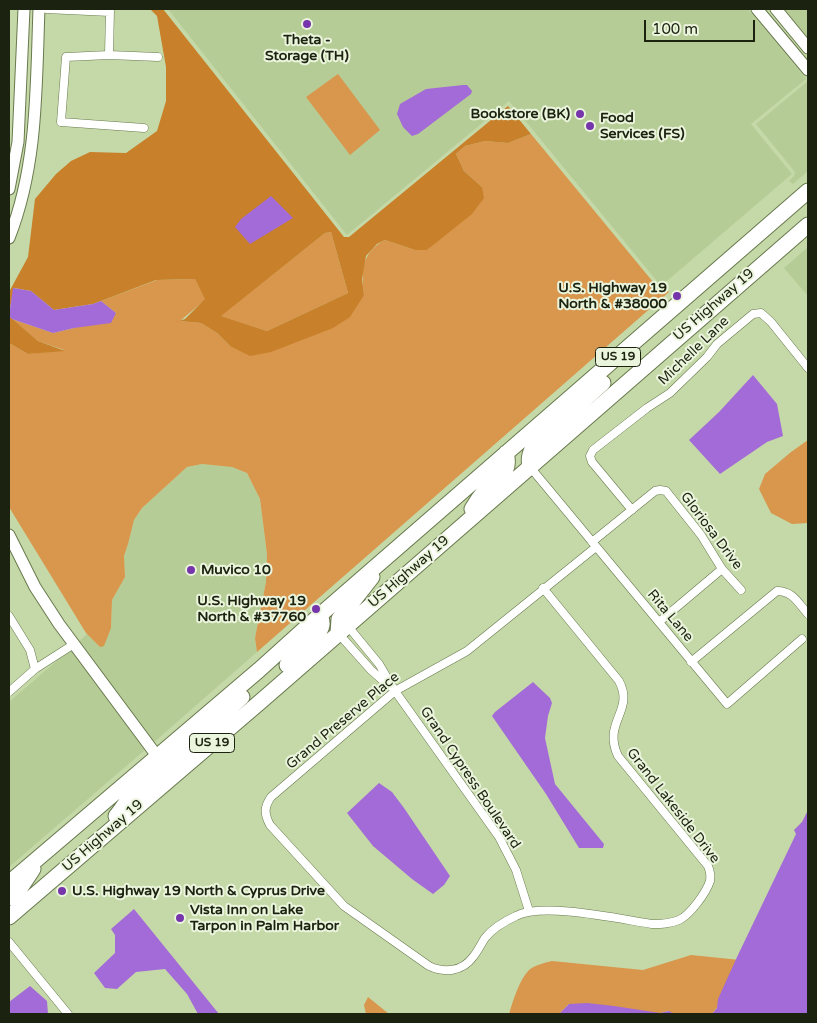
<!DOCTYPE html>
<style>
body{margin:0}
#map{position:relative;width:817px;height:1023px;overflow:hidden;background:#c5d9a8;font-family:"Varela Round",sans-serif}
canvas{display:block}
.frame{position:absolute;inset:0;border:10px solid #1b220f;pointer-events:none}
.scale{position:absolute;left:644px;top:20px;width:111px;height:22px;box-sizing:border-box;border:2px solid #1b220f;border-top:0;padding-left:6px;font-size:15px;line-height:18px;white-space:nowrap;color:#1b220f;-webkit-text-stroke:4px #ebf5dd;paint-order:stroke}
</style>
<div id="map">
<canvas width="817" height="1023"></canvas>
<div class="frame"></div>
<div class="scale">100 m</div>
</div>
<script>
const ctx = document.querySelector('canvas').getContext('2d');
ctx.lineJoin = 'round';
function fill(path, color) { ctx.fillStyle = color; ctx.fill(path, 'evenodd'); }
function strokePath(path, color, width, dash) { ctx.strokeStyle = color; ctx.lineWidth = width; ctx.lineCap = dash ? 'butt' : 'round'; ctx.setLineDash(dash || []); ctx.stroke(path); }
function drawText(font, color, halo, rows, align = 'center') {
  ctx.font = font + ' "Varela Round",sans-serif'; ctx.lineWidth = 4; ctx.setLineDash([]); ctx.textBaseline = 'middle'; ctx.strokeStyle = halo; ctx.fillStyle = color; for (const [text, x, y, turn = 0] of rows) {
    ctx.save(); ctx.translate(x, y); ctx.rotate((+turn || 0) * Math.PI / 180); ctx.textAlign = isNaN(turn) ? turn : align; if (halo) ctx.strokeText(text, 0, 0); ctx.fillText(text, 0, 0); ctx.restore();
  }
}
const built = new Path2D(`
 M 168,9 L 748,9 L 806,79 L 751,124 L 792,174 L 661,286 L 509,101 L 347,235 Z
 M 781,9 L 808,9 L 808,42 Z
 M 808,81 L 808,171 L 793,184 L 789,181 L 794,176 L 795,172 L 756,124 Z
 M 808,247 L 808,296 L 784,268 Z
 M 202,464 L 232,467 L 247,473 L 260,499 L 267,554 L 266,582 L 255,638 L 257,652 L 153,743 L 78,642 L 87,634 L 100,647 L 111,628 L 112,600 L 125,577 L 124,556 L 128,544 L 134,520 L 142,508 L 187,467 Z
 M 73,649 L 146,749 L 9,867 L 9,702 L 60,658 Z`);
const green = new Path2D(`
 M 338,74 L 380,130 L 350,155 L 306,97 Z
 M 531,134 L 658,288 L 665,287 L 669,292 L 257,652 L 255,638 L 266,582 L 267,554 L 260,499 L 247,473 L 232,467 L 202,464 L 187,467 L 142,508 L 134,520 L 128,544 L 124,556 L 125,577 L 112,600 L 111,628 L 104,646 L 100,647 L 86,633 L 9,507 L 9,343 L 28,354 L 64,350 L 38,341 L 12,319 L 53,333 L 74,328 L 116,313 L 101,301 L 157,280 L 195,279 L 206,299 L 180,321 L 201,323 L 217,333 L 230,346 L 364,295 C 361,270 362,252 385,240 L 415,250 L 427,250 L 447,232 L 482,187 L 464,171 L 456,154 L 465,146 L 485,141 L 508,143 Z
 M 331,232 L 348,293 L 267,331 L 220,316 L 325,233 Z
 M 808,440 L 808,523 L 792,524 L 771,513 L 759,489 L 765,474 L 791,452 Z
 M 691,955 L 740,960 L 726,996 L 712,1014 L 674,1014 L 668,1011 L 656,1014 L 569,1004 L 559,1014 L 509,1014 C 513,1001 519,980 529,970 C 535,965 544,963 552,961 L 643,970 Z
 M 368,997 L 389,1014 L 366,1014 L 364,1005 Z`);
const forest = new Path2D(`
 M 150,9 L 163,9 L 344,237 L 349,237 L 508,106 L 531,134 L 508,143 L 485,141 L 465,146 L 456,154 L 464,171 L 482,187 L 484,198 L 472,214 L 427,250 L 415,250 L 385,240 L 377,244 L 366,256 L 362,279 L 364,295 L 350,317 L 333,328 L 271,352 L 250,356 L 230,346 L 217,333 L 201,323 L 180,321 L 173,323 L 185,319 L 205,299 L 195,279 L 156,280 L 93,304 L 54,310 L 31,291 L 14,288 L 9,313 L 9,292 L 28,257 L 35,199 L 56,174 L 71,161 L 90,152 L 126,153 L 157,131 L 166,101 L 166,67 L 157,16 ZM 331,232 L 348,293 L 267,331 L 221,316 L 325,233 Z
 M 9,316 L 38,341 L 65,351 L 28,354 L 9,343 Z`);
const water = new Path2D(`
 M 463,85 L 467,85 L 472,91 L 471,94 L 418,134 L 412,136 L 403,127 L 397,114 L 400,104 L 426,89 Z
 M 271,196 L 293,218 L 250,244 L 235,227 L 241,219 Z
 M 13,288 L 31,291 L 54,310 L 93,304 L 101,301 L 116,313 L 111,323 L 74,328 L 53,333 L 12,319 L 9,316 Z
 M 753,375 L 777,404 L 783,436 L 767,442 L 720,474 L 689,440 L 719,412 Z
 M 533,682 L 550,698 L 552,703 L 548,716 L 545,738 L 555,784 L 604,844 L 603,848 L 579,848 L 546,794 L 492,716 L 495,712 Z
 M 379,783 L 392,792 L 404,808 L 450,876 L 444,885 L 433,894 L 412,879 L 373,846 L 347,813 Z
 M 808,810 L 808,1014 L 712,1014 L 717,1008 L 718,999 L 737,957 L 796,834 L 794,830 L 802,822 Z
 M 134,909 L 219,1014 L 198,1014 L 187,994 L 165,969 L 136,972 L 117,989 L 105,988 L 94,973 L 115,953 L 115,935 L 111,929 Z
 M 30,986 L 47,1001 L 48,1014 L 9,1014 L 9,1002 Z
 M 587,1003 L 614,1006 L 660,1013 L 669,1011 L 674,1014 L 559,1014 L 569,1004 Z`);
const street = new Path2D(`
 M 46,9 L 110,12
 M 109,55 L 110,9
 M 144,128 L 61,122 L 66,57 L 109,55 L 158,57
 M 530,467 L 727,704 L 802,639
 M 632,510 L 592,462 L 590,456 L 593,450 L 647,408 L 670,393 L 707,357 L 717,344 L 753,314 L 761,313 L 771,322 L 808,368
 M 592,542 L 655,491 L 660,490 L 666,491 L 701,535 L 722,569 L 741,590
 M 543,588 L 619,681 C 635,711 602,722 618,756 L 708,866 C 710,871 711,876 710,881 C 706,893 690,915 679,920 C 670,924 661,924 652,924 C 619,919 543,902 516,916 C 505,921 493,928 485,938 C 481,944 478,951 473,957 C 462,972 444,973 429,966 L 344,906 L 270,825 C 264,814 264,807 271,797 L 395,691 L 467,651 L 596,547
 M 9,616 L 30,650 L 35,669
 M 659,622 L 722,569
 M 347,625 L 379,664 L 395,691 L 499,837 L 516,870 L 529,911
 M 338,633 L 371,670 L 389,686
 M 691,662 L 777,591 C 793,591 798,603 808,614
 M 9,692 L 35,669 L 74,644
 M 9,942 L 68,1014`);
const secondary = new Path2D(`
 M 757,9 L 808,70
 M 776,9 L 808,48
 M 9,189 L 18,142 L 24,9
 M 9,238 C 38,165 36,86 39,9
 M 9,535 L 35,587 L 59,624 L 157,756`);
const highway = new Path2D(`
 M 530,467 C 528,458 530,452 535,444 L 603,383
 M 472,509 C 476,502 481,495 486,489 C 498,476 512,474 506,453
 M 338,633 L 339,619 L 372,577
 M 287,665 L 319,632 C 323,626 323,622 320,615
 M 159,781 L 167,768 L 175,759 L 242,697
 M 116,816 C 121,810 126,802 131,796 C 143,784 151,781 155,763
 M 9,883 L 259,670 L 320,615 L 808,191
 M 9,898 L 19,890 L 33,869
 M 9,917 L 260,702 L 808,225`);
const markers = [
 [307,24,5,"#7635aa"],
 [580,114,5,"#7635aa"],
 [590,126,5,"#7635aa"],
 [677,296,5,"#7635aa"],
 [191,570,5,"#7635aa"],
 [316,609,5,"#7635aa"],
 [62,891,5,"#7635aa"],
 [180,918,5,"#7635aa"]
];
const shields = [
 [618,357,45],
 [212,743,45]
];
const shieldNames = [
 ["US 19",618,357],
 ["US 19",212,743]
];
const poiNames = [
 ["Theta -",307,40,"center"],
 ["Storage (TH)",307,56,"center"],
 ["Bookstore (BK)",570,114,"right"],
 ["Food",600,118],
 ["Services (FS)",600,134],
 ["U.S. Highway 19",667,288,"right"],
 ["North & #38000",667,304,"right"],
 ["Muvico 10",201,570],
 ["U.S. Highway 19",306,601,"right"],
 ["North & #37760",306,617,"right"],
 ["U.S. Highway 19 North & Cyprus Drive",72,891],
 ["Vista Inn on Lake",190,910],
 ["Tarpon in Palm Harbor",190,926]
];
const streetNames = [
 ["US Highway 19",714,305,-41],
 ["Michelle Lane",694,351,-44],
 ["Gloriosa Drive",711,531,53],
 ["US Highway 19",409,572,-41],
 ["Rita Lane",670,616,50],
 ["Grand Preserve Place",343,721,-40],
 ["Grand Cypress Boulevard",470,778,56],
 ["Grand Lakeside Drive",673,806,52],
 ["US Highway 19",103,836,-41]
];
fill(built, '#b6cc96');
fill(green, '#d9964d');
fill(forest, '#c8802b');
fill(water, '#a36bd7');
strokePath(street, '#68794d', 9);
strokePath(secondary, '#68794d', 13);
strokePath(highway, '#68794d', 17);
strokePath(street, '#fff', 8);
strokePath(secondary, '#fff', 11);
strokePath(highway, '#fff', 15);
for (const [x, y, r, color] of markers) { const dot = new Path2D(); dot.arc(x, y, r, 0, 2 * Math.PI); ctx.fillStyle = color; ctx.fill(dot); strokePath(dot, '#ebf5dd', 2); }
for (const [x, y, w] of shields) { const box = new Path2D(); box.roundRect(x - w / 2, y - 9.5, w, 19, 4); ctx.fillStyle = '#ebf5dd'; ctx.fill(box); strokePath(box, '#1b220f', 1); }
drawText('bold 12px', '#1b220f', null, shieldNames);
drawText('bold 14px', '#1b220f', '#ebf5dd', poiNames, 'left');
drawText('14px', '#1b220f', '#ebf5dd', streetNames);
</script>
